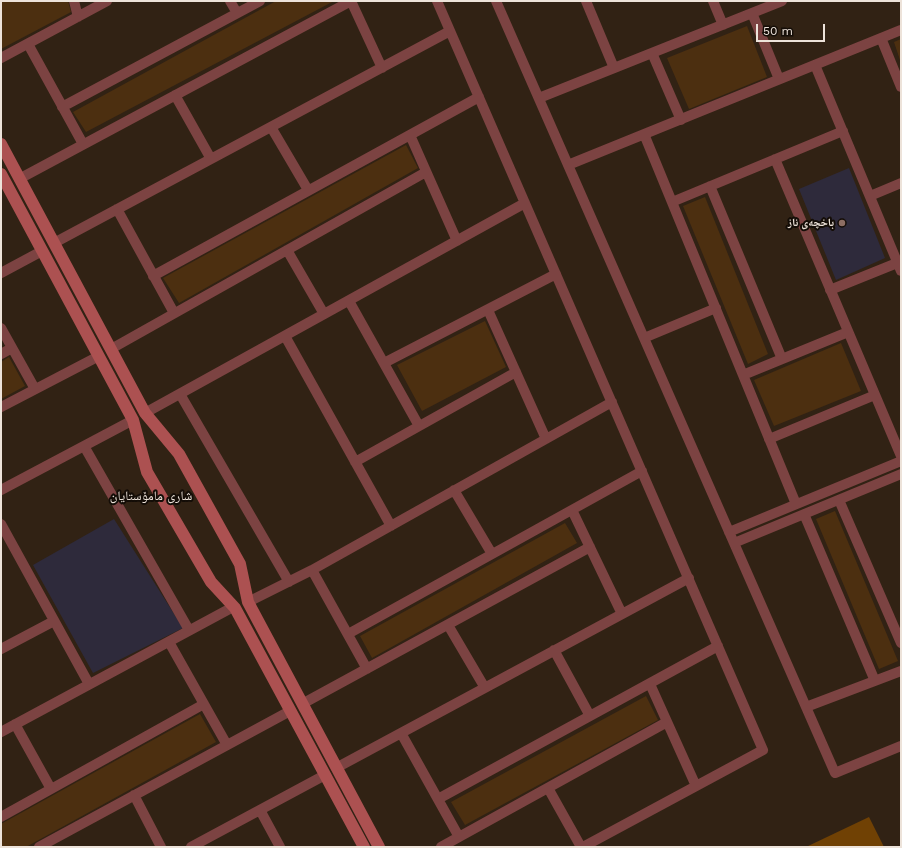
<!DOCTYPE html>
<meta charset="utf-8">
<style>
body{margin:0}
#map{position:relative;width:902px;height:848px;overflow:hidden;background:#312214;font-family:"Work Sans",sans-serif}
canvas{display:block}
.frame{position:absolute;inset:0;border:2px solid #ede3da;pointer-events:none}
.scale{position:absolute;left:756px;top:24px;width:69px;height:18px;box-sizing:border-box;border:2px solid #ede3da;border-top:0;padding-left:5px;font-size:12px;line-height:14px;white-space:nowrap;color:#ede3da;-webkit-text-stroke:3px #140d07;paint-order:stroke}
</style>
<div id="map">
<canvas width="902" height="848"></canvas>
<div class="frame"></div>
<div class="scale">50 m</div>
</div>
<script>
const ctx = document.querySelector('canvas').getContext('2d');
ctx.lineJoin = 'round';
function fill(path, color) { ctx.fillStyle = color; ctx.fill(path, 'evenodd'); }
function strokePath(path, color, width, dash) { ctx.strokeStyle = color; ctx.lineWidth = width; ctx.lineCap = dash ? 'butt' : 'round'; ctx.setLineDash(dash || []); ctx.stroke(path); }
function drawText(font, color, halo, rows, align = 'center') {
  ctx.font = font + ' "Work Sans","Noto Naskh Arabic",sans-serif'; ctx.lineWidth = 4; ctx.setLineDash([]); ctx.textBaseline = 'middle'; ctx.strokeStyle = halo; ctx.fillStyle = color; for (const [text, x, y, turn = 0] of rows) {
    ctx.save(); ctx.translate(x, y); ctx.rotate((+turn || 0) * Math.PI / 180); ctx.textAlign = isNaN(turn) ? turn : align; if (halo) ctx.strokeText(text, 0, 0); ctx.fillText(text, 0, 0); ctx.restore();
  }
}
const education = new Path2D(`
 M 849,168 L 885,258 L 836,280 L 799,189 Z
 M 114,519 L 183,628 L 93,673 L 33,565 Z`);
const green = new Path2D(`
 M 1,1 L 68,1 L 71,12 L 1,49 Z
 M 276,1 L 334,1 L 86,132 L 73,112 Z
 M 747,26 L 767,77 L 689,109 L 667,58 Z
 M 901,39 L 901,63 L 894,42 Z
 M 406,145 L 418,168 L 179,303 L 163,278 Z
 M 705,197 L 768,354 L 748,364 L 683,206 Z
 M 485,321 L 506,367 L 422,411 L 397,365 Z
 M 841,343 L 861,391 L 774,426 L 754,380 Z
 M 9,357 L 25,386 L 1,399 L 1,362 Z
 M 835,511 L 898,661 L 879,669 L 816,519 Z
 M 565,523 L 577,543 L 372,658 L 360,636 Z
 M 646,696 L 658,720 L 465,825 L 451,802 Z
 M 200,714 L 216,742 L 26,847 L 1,847 L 1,824 Z`);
const forest = new Path2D(`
 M 869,817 L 884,847 L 806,847 Z`);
const street = new Path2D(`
 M 74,1 L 78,17
 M 230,1 L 237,13
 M 351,1 L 382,68
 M 437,1 L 763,750 L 583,847
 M 496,1 L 835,773 L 901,746
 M 586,1 L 614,68
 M 713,1 L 723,25
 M 752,13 L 779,79
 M 881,38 L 901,87
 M 28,44 L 83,144
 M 652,53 L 681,120
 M 1,58 L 107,1
 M 815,65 L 901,271
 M 175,95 L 211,159
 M 539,98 L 782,1
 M 62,107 L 260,1
 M 271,127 L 308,190
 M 644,134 L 796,504
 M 410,135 L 457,241
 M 775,159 L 901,456
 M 568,165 L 901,30
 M 19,179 L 351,1
 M 710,186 L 782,359
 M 870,196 L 901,183
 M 672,202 L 843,131
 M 117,209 L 174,313
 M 54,243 L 450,31
 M 287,250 L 324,314
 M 1,273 L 42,251
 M 153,276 L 479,97
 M 830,290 L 897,263
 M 349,301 L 419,426
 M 488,310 L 546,439
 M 1,328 L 35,389
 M 285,336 L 391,526
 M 644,338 L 716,308
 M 111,349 L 426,172
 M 1,354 L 12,348
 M 384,363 L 556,274
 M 743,375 L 848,332
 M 180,394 L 289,582
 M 1,407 L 99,356
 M 145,413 L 525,203
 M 769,439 L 875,395
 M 84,446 L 189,630
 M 355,462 L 516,372
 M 1,490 L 133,420
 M 454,490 L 492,554
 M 839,500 L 901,643
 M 572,510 L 622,614
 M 804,514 L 875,681
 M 1,524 L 89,684
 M 729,532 L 901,461
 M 734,543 L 901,474
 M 312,570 L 367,669
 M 248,602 L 312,570 L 612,402
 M 448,625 L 485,688
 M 348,634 L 642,471
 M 169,642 L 227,745
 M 1,649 L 54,621
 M 554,650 L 590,716
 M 650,684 L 696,786
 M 302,704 L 590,547
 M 806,707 L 901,671
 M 15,724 L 51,789
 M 1,732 L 233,607
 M 401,733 L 459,837
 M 336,768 L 689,578
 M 548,788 L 581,847
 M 134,795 L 161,847
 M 438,799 L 718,646
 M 260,810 L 280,847
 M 1,817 L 204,704
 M 39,847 L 290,711
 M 191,847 L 325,775
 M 441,847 L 667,722`);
const secondary = new Path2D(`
 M 1,144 L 145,413 L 179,454 L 240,564 L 248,602 L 379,847
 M 1,174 L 133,420 L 147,472 L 211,582 L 235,608 L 364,847`);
const markers = [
 [842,223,4,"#8d6e63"]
];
const poiNames = [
 ["باخچەی ناز",834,223]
];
const quarterNames = [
 ["شاری مامۆستایان",151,496]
];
fill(education, '#2e2a3b');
fill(green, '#4c2f10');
fill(forest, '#704104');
strokePath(street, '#7c4342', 10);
strokePath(secondary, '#ac5151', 12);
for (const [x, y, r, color] of markers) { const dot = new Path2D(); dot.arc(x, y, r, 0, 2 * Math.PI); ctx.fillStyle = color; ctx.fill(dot); strokePath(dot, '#140d07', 1.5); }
drawText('bold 11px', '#ede3da', '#140d07', poiNames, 'right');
drawText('13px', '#ede3da', '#140d07', quarterNames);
</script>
